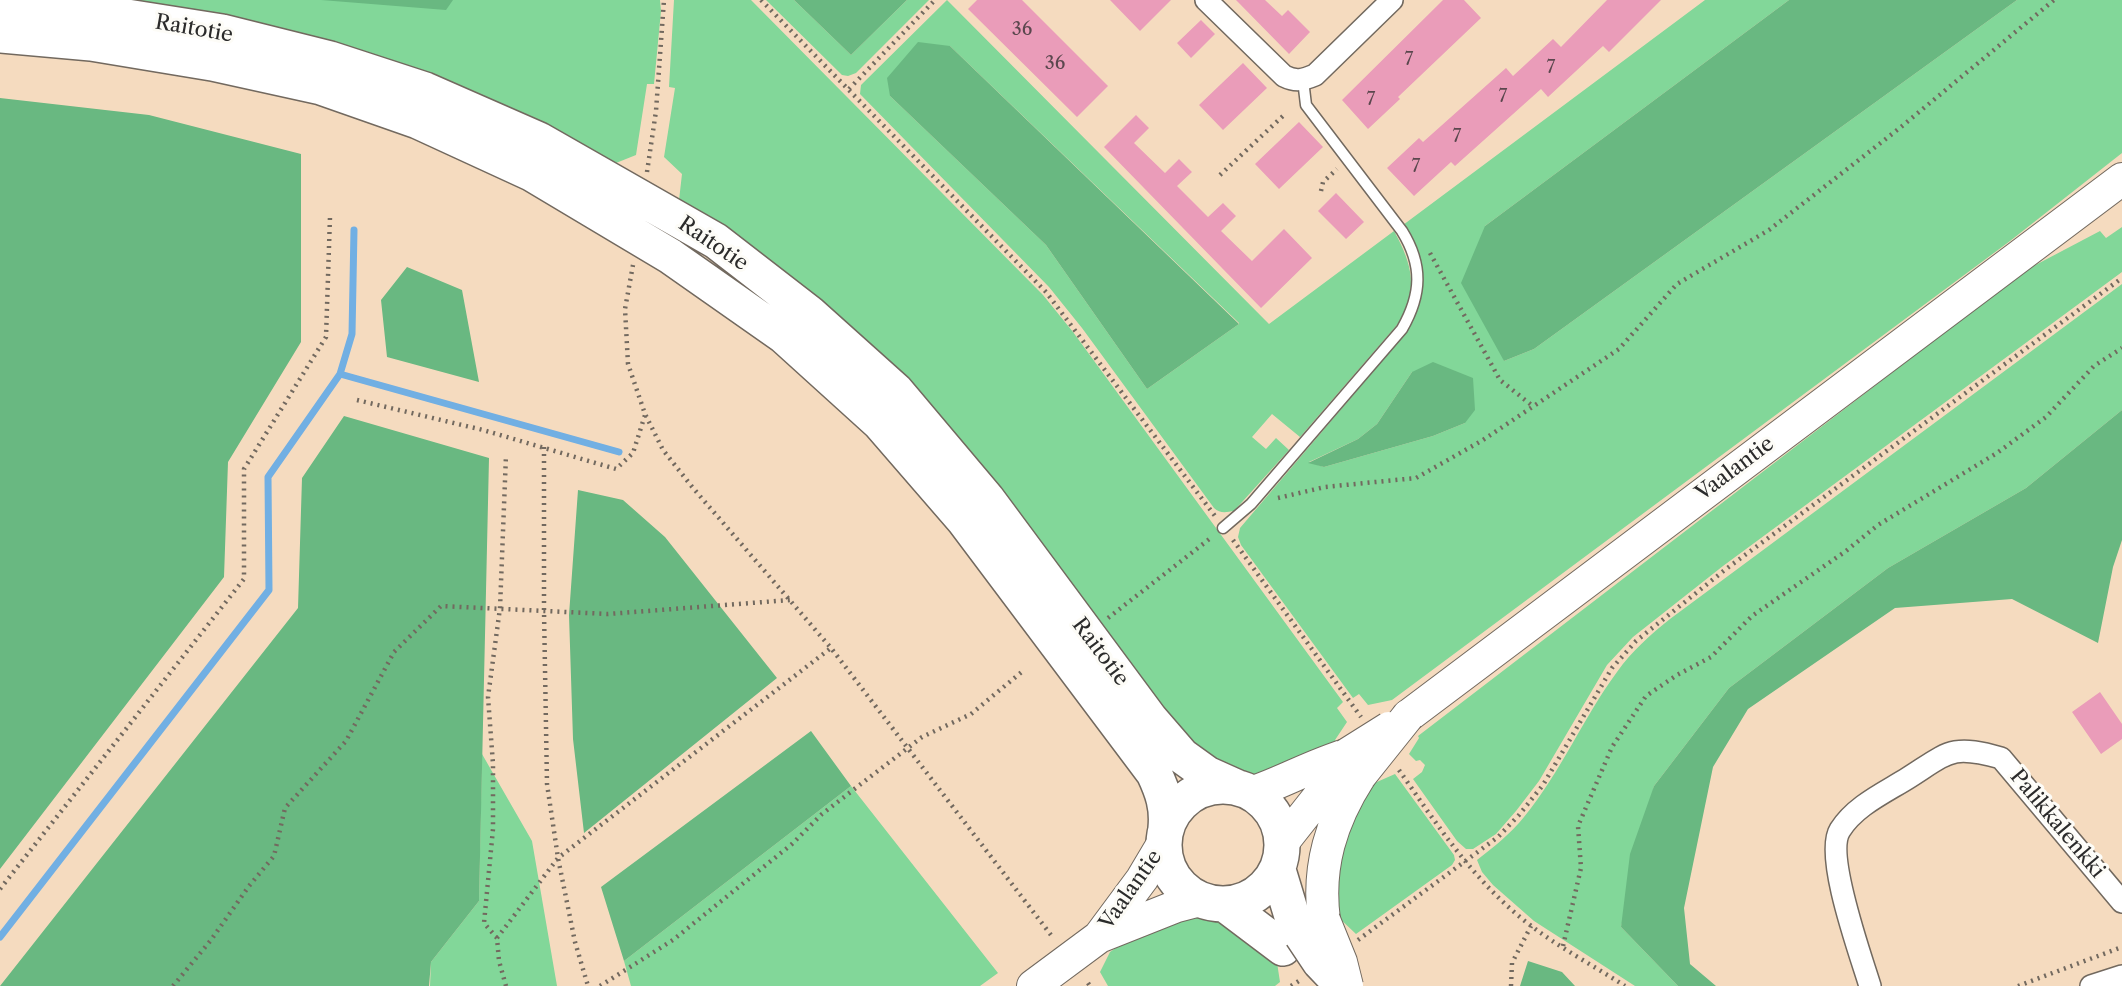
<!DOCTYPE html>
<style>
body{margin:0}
canvas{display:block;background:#f5dbbf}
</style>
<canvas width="2122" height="986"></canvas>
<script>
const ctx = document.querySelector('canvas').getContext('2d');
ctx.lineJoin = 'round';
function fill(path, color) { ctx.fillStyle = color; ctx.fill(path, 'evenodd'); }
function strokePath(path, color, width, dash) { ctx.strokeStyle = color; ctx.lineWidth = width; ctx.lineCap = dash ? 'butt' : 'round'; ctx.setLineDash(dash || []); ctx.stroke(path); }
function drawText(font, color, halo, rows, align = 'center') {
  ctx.font = font + ' "Libre Caslon Text",serif'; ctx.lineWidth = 6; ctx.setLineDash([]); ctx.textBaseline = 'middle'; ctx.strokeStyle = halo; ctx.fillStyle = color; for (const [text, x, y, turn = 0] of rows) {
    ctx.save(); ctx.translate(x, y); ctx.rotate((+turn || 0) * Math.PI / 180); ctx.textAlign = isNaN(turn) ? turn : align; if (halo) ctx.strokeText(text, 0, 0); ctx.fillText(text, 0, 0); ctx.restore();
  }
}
const green = new Path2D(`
 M 53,0 L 660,0 L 661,11 L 654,84 L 647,84 L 636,155 L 616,163 L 614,169 Z
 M 674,0 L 751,0 L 1043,295 L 1073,332 L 1343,702 L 1337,708 L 1347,722 L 1335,740 L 1337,742 L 1284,767 L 1255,774 L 1238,773 L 1189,747 L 1090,623 L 678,209 L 682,174 L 664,157 L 675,88 L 669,87 Z
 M 766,0 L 794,0 L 851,55 L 907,0 L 929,0 L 856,73 L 848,76 L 842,75 Z
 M 947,0 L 1269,324 L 1394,231 C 1413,265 1419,292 1397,325 L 1300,437 L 1272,414 L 1252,437 L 1266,449 L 1276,438 L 1289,450 L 1234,511 C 1227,512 1220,514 1214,508 L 1082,328 L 1049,287 L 860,94 L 861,85 ZM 950,46 L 1239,323 L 1239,324 L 1147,389 L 1046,245 L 890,96 Z
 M 1705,0 L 1789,0 L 1485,226 L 1504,361 L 1534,349 L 2017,0 L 2122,0 L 2122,153 L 2010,241 L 1392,700 L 1368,705 L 1359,694 L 1353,698 L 1241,545 L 1238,537 L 1240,528 L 1406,333 C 1429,292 1426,264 1403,225 ZM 1412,372 L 1465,423 L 1433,436 L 1324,467 L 1309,462 L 1358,439 L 1377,424 Z
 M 2122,227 L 2122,272 L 1723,566 L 1633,637 L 1607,665 L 1539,781 L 1516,811 L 1496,834 L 1473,849 L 1466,849 L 1457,841 L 1413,779 L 1422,772 L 1425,765 L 1420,760 L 1416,761 L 1409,754 L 1419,738 L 1418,736 L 2026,270 L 2100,231 L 2106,238 Z
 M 2122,284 L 2122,410 L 2026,488 L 1888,568 L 1729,688 L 1654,786 L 1621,927 L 1678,986 L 1635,986 L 1534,921 L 1493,885 L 1482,872 L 1477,860 C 1494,847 1511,833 1524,817 C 1561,772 1583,718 1617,672 C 1632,651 1650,635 1670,619 Z
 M 482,754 L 532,841 L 557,986 L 430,986 L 431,962 L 479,901 Z
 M 1395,774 L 1454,855 L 1455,860 L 1452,865 L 1356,934 L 1336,915 L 1333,866 L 1370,785 Z
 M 851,786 L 998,973 L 980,986 L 631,986 L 624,961 Z
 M 1193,916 L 1218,918 L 1276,956 L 1280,982 L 1275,986 L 1108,986 L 1100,972 L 1110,952 L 1120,945 Z`);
const forest = new Path2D(`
 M 321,0 L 453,0 L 446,10 Z
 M 794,0 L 907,0 L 851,55 Z
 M 1789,0 L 2017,0 L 1534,349 L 1504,361 L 1461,283 L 1485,226 Z
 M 918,42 L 950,46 L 1239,324 L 1147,389 L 1046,245 L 890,96 L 887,78 Z
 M 0,98 L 149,115 L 301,154 L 301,342 L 228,462 L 224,577 L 0,869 Z
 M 407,267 L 462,290 L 479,382 L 387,357 L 381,300 Z
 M 1433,362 L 1473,378 L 1475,410 L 1465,423 L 1433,436 L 1324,467 L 1308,463 L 1358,439 L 1377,424 L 1412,372 Z
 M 2122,410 L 2122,540 L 2113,567 L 2098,643 L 2012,599 L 1895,608 L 1748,709 L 1713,767 L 1684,908 L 1690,964 L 1716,986 L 1678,986 L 1621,927 L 1630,854 L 1654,786 L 1729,688 L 1888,568 L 2026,488 Z
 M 344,416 L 489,458 L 479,901 L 431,962 L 429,986 L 0,986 L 298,608 L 302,478 Z
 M 578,490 L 623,500 L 665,537 L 777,678 L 584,833 L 573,739 L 569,615 Z
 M 811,731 L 851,786 L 624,961 L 601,887 Z
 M 1528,961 L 1562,972 L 1575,986 L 1520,986 Z`);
const stream = new Path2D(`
 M 340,374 L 619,452
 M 0,937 L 269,590 L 268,477 L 340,374 L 352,334 L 354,230`);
const building = new Path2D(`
 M 977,0 L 1022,0 L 1108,86 L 1077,117 L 968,9 Z
 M 1110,0 L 1171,0 L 1140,31 Z
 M 1236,0 L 1265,0 L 1282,16 L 1288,10 L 1310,32 L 1289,54 Z
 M 1443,0 L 1464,0 L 1481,18 L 1398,97 L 1400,99 L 1368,129 L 1342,100 Z
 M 1607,0 L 1661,0 L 1609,52 L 1603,46 L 1548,97 L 1541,89 L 1455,166 L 1451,162 L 1414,196 L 1387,168 L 1419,138 L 1423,142 L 1506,68 L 1513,76 L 1553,39 L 1561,47 Z
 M 1201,20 L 1215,34 L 1191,58 L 1177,43 Z
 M 1243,63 L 1267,88 L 1223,130 L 1199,105 Z
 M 1136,115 L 1149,128 L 1134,143 L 1165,173 L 1179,159 L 1192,172 L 1177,186 L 1208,217 L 1223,203 L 1236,216 L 1221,231 L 1252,261 L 1284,229 L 1312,258 L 1261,308 L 1104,147 Z
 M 1299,122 L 1323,147 L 1279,189 L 1255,164 Z
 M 1336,193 L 1364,222 L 1346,239 L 1318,211 Z
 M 2100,692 L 2122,724 L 2122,739 L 2101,754 L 2072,712 Z`);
const path = new Path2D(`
 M 761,0 L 1046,292 L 1215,516
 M 849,89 L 935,0
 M 647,172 L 656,111 L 664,0
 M 1220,175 L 1284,115
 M 1321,191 L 1323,182 L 1337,169
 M 1430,253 L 1500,380 L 1534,407
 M 633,265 L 625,309 L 628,364 L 645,414 L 663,450 L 693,488 L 831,648 L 1051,935
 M 357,400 L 483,430 L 616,469 L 633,453 L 645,415
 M 544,447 L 544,611 L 547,784 L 558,858 L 575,942 L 588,986
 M 1278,498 L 1325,487 L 1416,478 L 1483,440 L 1619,349 L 1677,284 L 1769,230 L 1901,127 L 2054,0
 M 1233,540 L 1361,717
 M 1108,618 L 1212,537
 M 1399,770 C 1438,826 1475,883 1530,925 C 1560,948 1594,966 1625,986
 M 0,889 L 244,579 L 244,469 L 326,337 L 330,217
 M 497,938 L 484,923 L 493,829 L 493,764 L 488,697 L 500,608 L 506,455
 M 1358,940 L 1498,837 L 1519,815 L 1543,785 L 1612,668 L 1636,641 L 1726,569 L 2122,278
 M 1563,946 L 1581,868 L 1578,826 L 1612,747 L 1646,696 L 1677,675 L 1711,657 L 1752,616 L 1846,551 L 1878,525 L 1997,453 L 2046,417 L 2094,366 L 2122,348
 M 1088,983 L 1090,986
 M 173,986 L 211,940 L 249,886 L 274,856 L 285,808 L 346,741 L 394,652 L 441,606 L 608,614 L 790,600
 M 506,986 L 499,961 L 497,938 L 558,858 L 831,648
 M 600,986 L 673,940 L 792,844 L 822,814 L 922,737 L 971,714 L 1024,670
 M 1291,986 L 1302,979
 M 1511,986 L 1512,963 L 1531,926
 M 2018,986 L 2122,947`);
const lane = new Path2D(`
 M 1223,528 L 1251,504 L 1402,329 C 1422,294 1423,265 1402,231 L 1306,105 L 1303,80`);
const street = new Path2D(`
 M 1206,0 L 1284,76 C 1296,82 1303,80 1315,75 L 1392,0
 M 1870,986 C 1861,956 1824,855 1840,830 C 1855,806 1884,793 1908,778 C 1949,752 1951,744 2001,758 L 2122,902
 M 2091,986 L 2122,976`);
const secondary = new Path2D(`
 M 1408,716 L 2122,179
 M 1251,793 C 1283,782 1313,765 1346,755
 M 1283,842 L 1328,785 L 1346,755
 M 1324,920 C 1317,867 1331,821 1360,776
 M 1099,937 L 1142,879 L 1164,842
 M 1033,986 L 1099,937 L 1177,906 L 1200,900`);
const primary = new Path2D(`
 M 0,6 L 95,12 L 222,32 L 330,59 L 425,90 L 539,140 L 716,241 L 809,313 L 896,391 L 987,499 L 1150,719 L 1182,756 L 1207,774 L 1236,787
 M 0,35 L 91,43 L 212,63 L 321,87 L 418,121 L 531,173 L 670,256 L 784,336 L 880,423 L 964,520 L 1154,773 C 1163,792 1168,807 1166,828
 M1164 845a59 59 0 1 1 118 0a59 59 0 1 1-118 0Z
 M 1278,870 L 1291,913 L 1302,935
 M 1226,905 L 1283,948`);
const secondaryBridge = new Path2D(`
 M 1346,755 L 1389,728
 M 1360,776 L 1408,716
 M 1324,920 L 1341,962 L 1347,986`);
const primaryBridge = new Path2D(`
 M 1302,935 L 1320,962 L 1343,986`);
const numberNames = [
 ["36",1022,30],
 ["7",1409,60],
 ["36",1055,64],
 ["7",1551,68],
 ["7",1503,97],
 ["7",1371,100],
 ["7",1457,137],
 ["7",1416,167]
];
const streetNames = [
 ["Raitotie",194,29,10],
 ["Raitotie",713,244,34],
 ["Vaalantie",1735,469,-37],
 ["Raitotie",1100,652,53],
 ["Palikkalenkki",2057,824,50],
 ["Vaalantie",1131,890,-55]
];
fill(green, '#82d799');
fill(forest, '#69b881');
strokePath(stream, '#71afe3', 7);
fill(building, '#ea9cb9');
strokePath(lane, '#72695f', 13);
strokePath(street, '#72695f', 24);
strokePath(secondary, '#72695f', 34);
strokePath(primary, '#72695f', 38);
strokePath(path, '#72695f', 4.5, [2, 5]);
strokePath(lane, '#fff', 10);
strokePath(street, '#fff', 21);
strokePath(secondary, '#fff', 32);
strokePath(primary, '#fff', 35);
strokePath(secondaryBridge, '#72695f', 34, []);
strokePath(primaryBridge, '#72695f', 38, []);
strokePath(secondaryBridge, '#fff', 32);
strokePath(primaryBridge, '#fff', 35);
drawText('18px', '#5b474e', null, numberNames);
drawText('21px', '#2b2b2b', '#fdfcf7', streetNames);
</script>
